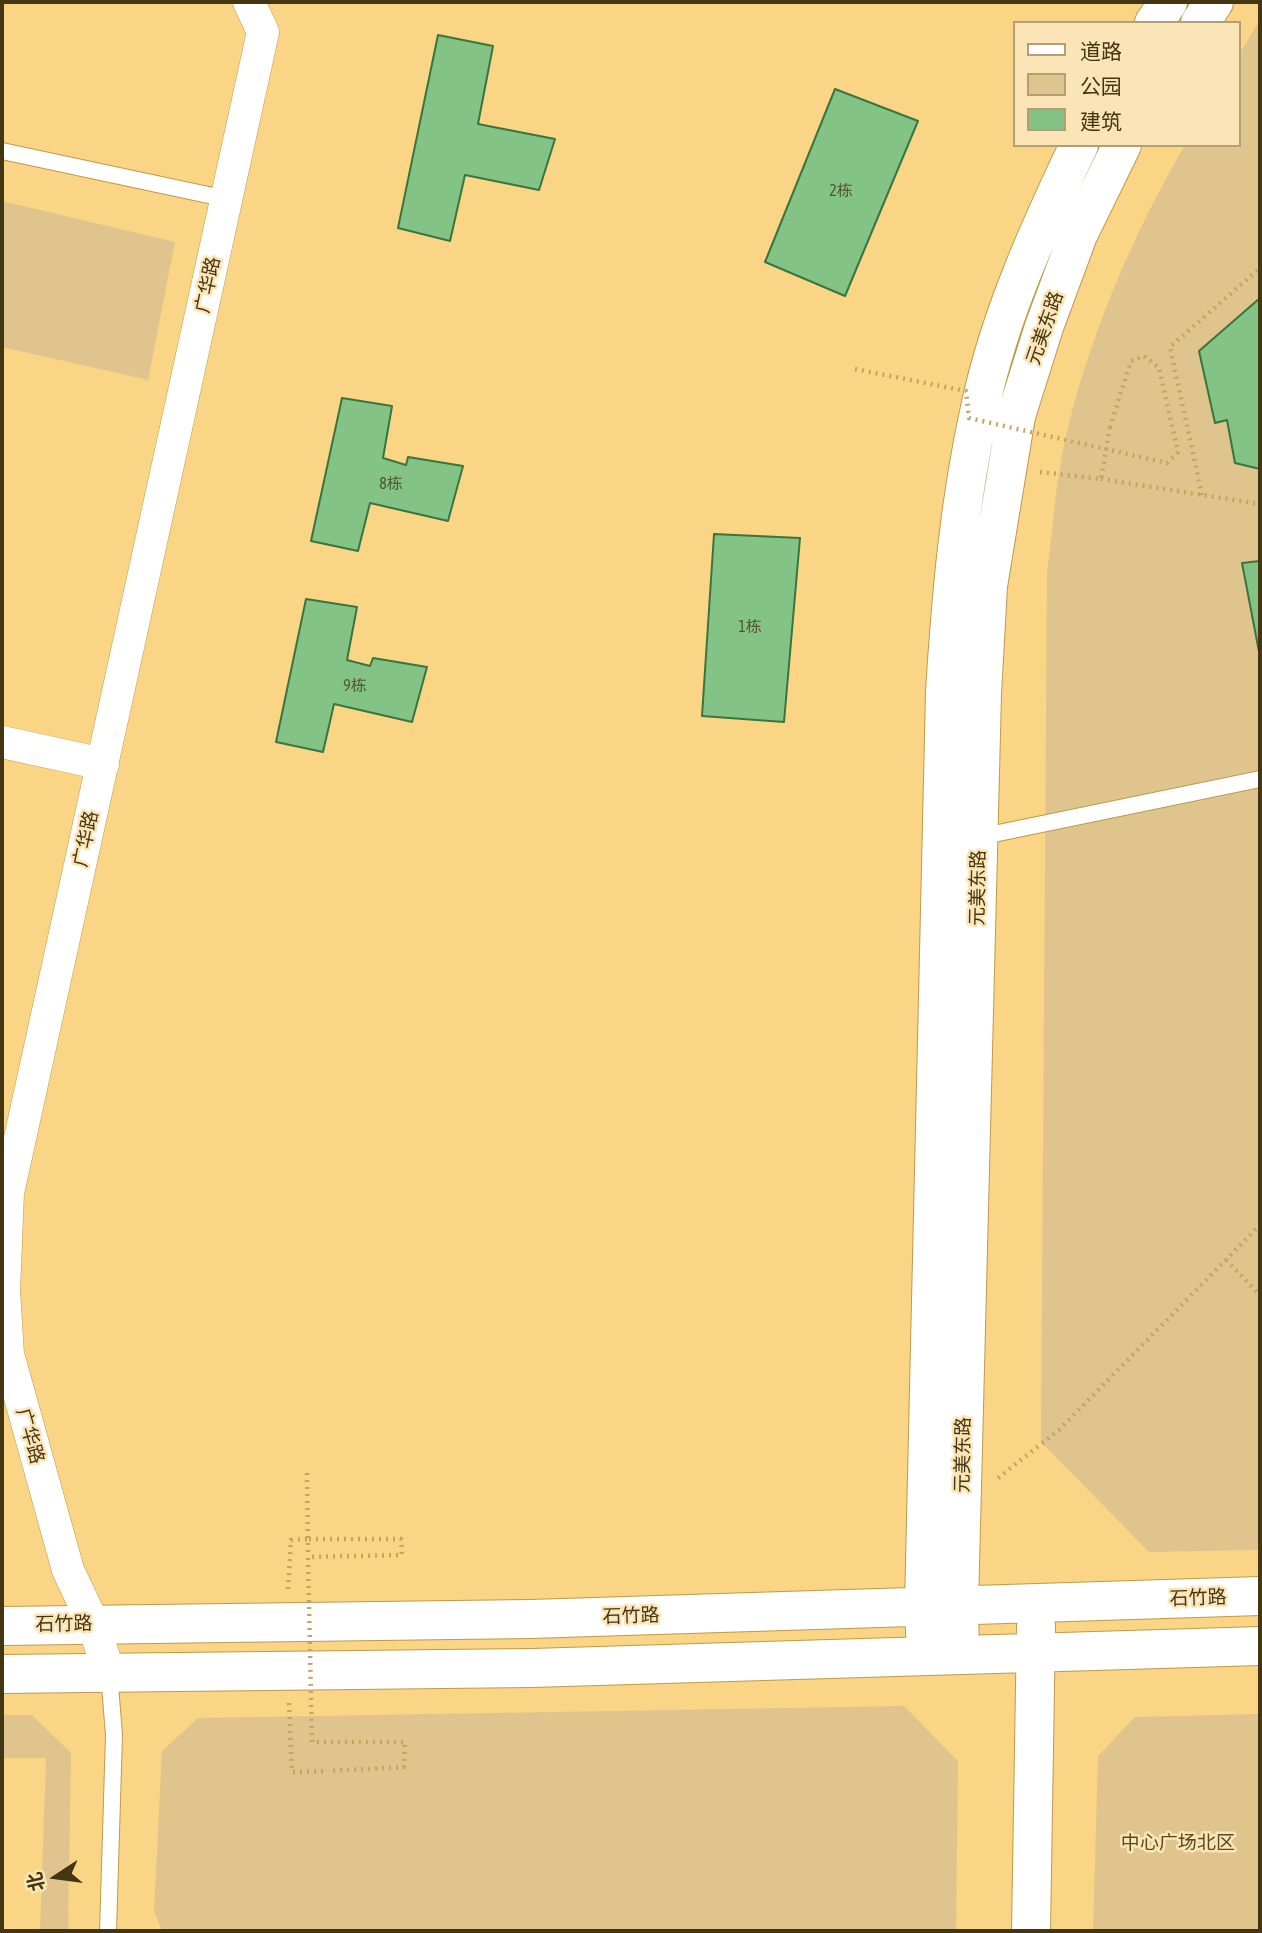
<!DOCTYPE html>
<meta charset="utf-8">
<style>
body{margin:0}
#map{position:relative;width:1262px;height:1933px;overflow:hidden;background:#fad585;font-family:"Asap Condensed","Noto Sans SC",sans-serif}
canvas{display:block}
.frame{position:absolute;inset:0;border:4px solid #443513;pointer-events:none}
.legend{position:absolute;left:1013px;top:21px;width:228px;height:126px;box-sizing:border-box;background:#fbe5b7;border:2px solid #b29f75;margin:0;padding:9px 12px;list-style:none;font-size:21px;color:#443513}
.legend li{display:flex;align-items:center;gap:14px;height:35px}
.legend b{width:35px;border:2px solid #b29f75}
.north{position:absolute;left:21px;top:1842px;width:70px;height:70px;-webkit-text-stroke:5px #fbe5b7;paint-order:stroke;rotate:257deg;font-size:19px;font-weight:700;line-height:28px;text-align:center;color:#443513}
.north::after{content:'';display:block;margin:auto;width:24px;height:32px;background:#443513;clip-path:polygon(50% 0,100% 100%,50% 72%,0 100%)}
</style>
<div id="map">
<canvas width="1262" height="1933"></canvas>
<div class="frame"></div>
<ul class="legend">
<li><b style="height:9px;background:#fff"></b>道路</li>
<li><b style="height:19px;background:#dfc58d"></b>公园</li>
<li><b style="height:19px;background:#84c386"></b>建筑</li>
</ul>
<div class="north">北</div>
</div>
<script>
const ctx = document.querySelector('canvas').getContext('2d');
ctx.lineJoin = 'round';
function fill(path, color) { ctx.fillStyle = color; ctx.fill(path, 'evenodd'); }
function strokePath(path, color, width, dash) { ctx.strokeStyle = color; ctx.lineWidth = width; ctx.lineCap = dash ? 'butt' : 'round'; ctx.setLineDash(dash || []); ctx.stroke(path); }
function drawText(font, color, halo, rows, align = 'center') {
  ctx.font = font + ' "Asap Condensed","Noto Sans SC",sans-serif'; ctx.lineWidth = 5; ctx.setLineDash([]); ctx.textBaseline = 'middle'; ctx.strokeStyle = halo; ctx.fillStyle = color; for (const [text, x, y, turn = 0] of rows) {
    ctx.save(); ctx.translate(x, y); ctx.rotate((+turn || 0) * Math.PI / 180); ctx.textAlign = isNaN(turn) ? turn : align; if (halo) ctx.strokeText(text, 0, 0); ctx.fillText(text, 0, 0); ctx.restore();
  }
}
const green = new Path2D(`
 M 1260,20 L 1260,1550 L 1149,1552 L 1041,1442 L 1047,573 C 1053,530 1055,484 1065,441 C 1087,341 1133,233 1185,145 L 1239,145 L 1239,54 Z
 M 2,201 L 175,242 L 148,380 L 2,347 Z
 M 904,1706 L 958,1761 L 956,1931 L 162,1931 L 154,1911 L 162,1751 L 198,1718 Z
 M 1260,1714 L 1260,1931 L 1093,1931 L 1098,1756 L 1135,1717 Z
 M 2,1715 L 32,1715 L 71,1753 L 68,1931 L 40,1931 L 46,1758 L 2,1758 Z`);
const building = new Path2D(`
 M 438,35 L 493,46 L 478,124 L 555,139 L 539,190 L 465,175 L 450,241 L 398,228 Z
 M 835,89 L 918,121 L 845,296 L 765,262 Z
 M 1260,298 L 1260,469 L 1235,463 L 1227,420 L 1215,423 L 1199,351 Z
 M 342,398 L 392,406 L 383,458 L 406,465 L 408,457 L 463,466 L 448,521 L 370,503 L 358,551 L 311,541 Z
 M 714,534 L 800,538 L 784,722 L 702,716 Z
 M 1260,561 L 1260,657 L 1242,563 Z
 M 306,599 L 357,607 L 347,660 L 370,666 L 373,658 L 427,667 L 412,722 L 334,704 L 323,752 L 276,742 Z`);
const path = new Path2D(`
 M 1040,472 L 1101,479 L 1110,427
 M 1101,479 L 1260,504
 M 1202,495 L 1170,347 L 1260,268
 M 1226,1260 L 1260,1295
 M 998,1478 L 1059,1430 L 1260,1225
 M 288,1589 L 291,1540 L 309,1539
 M 289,1703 L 292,1772 L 328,1771`);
const lane = new Path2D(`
 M 2,151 L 227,199
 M 979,837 L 1260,779
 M 108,1931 L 114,1735 L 109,1673`);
const street = new Path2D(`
 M 2,742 L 103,764
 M 109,1673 L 93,1623 L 68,1570 L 8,1354 L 4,1291 L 8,1193 L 263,32 L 249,2`);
const secondary = new Path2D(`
 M 1154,23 L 1168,2
 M 1200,23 L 1214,2
 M 2,1626 L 530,1619 L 1260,1596
 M 960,1654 L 959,1605 L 982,694 L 988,586 L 1016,416 L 1044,327 L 1078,235 L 1122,145
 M 926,1655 L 924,1606 L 945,692 C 951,596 959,502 980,408 C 999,317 1039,229 1079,145
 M 2,1674 L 532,1668 L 1260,1646
 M 1031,1931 L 1036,1626`);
const pathBridge = new Path2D(`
 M 855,369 L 966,391 L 969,418 L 1167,463 L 1178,452 L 1159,368 L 1144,356 L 1131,361 L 1110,427
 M 307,1473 L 308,1557
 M 309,1539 L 401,1539 L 402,1555 L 308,1557 L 312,1742 L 405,1742 L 404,1767 L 328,1771`);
const numberNames = [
 ["2栋",841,191],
 ["8栋",391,484],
 ["1栋",750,627],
 ["9栋",355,686]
];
const streetNames = [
 ["广华路",208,285,-78],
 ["元美东路",1045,328,-71],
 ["广华路",86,839,-78],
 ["元美东路",978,888,-89],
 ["广华路",30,1436,74],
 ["元美东路",963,1455,-89],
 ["石竹路",1198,1598,-2],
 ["石竹路",631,1616,-2],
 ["石竹路",64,1624,-1]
];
const parkNames = [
 ["中心广场北区",1178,1843]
];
fill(green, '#dfc58d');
fill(building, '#84c386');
strokePath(building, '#39753e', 2);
strokePath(lane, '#be9a4b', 18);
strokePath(street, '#be9a4b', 33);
strokePath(secondary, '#be9a4b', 40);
strokePath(path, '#c3a562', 4.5, [2, 5]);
strokePath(lane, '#fff', 16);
strokePath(street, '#fff', 32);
strokePath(secondary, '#fff', 38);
strokePath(pathBridge, '#c3a562', 4.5, [2, 5]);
drawText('16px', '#545830', null, numberNames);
drawText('19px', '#443513', '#fbe5b7', streetNames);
drawText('19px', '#5a4923', '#fbe5b7', parkNames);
</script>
